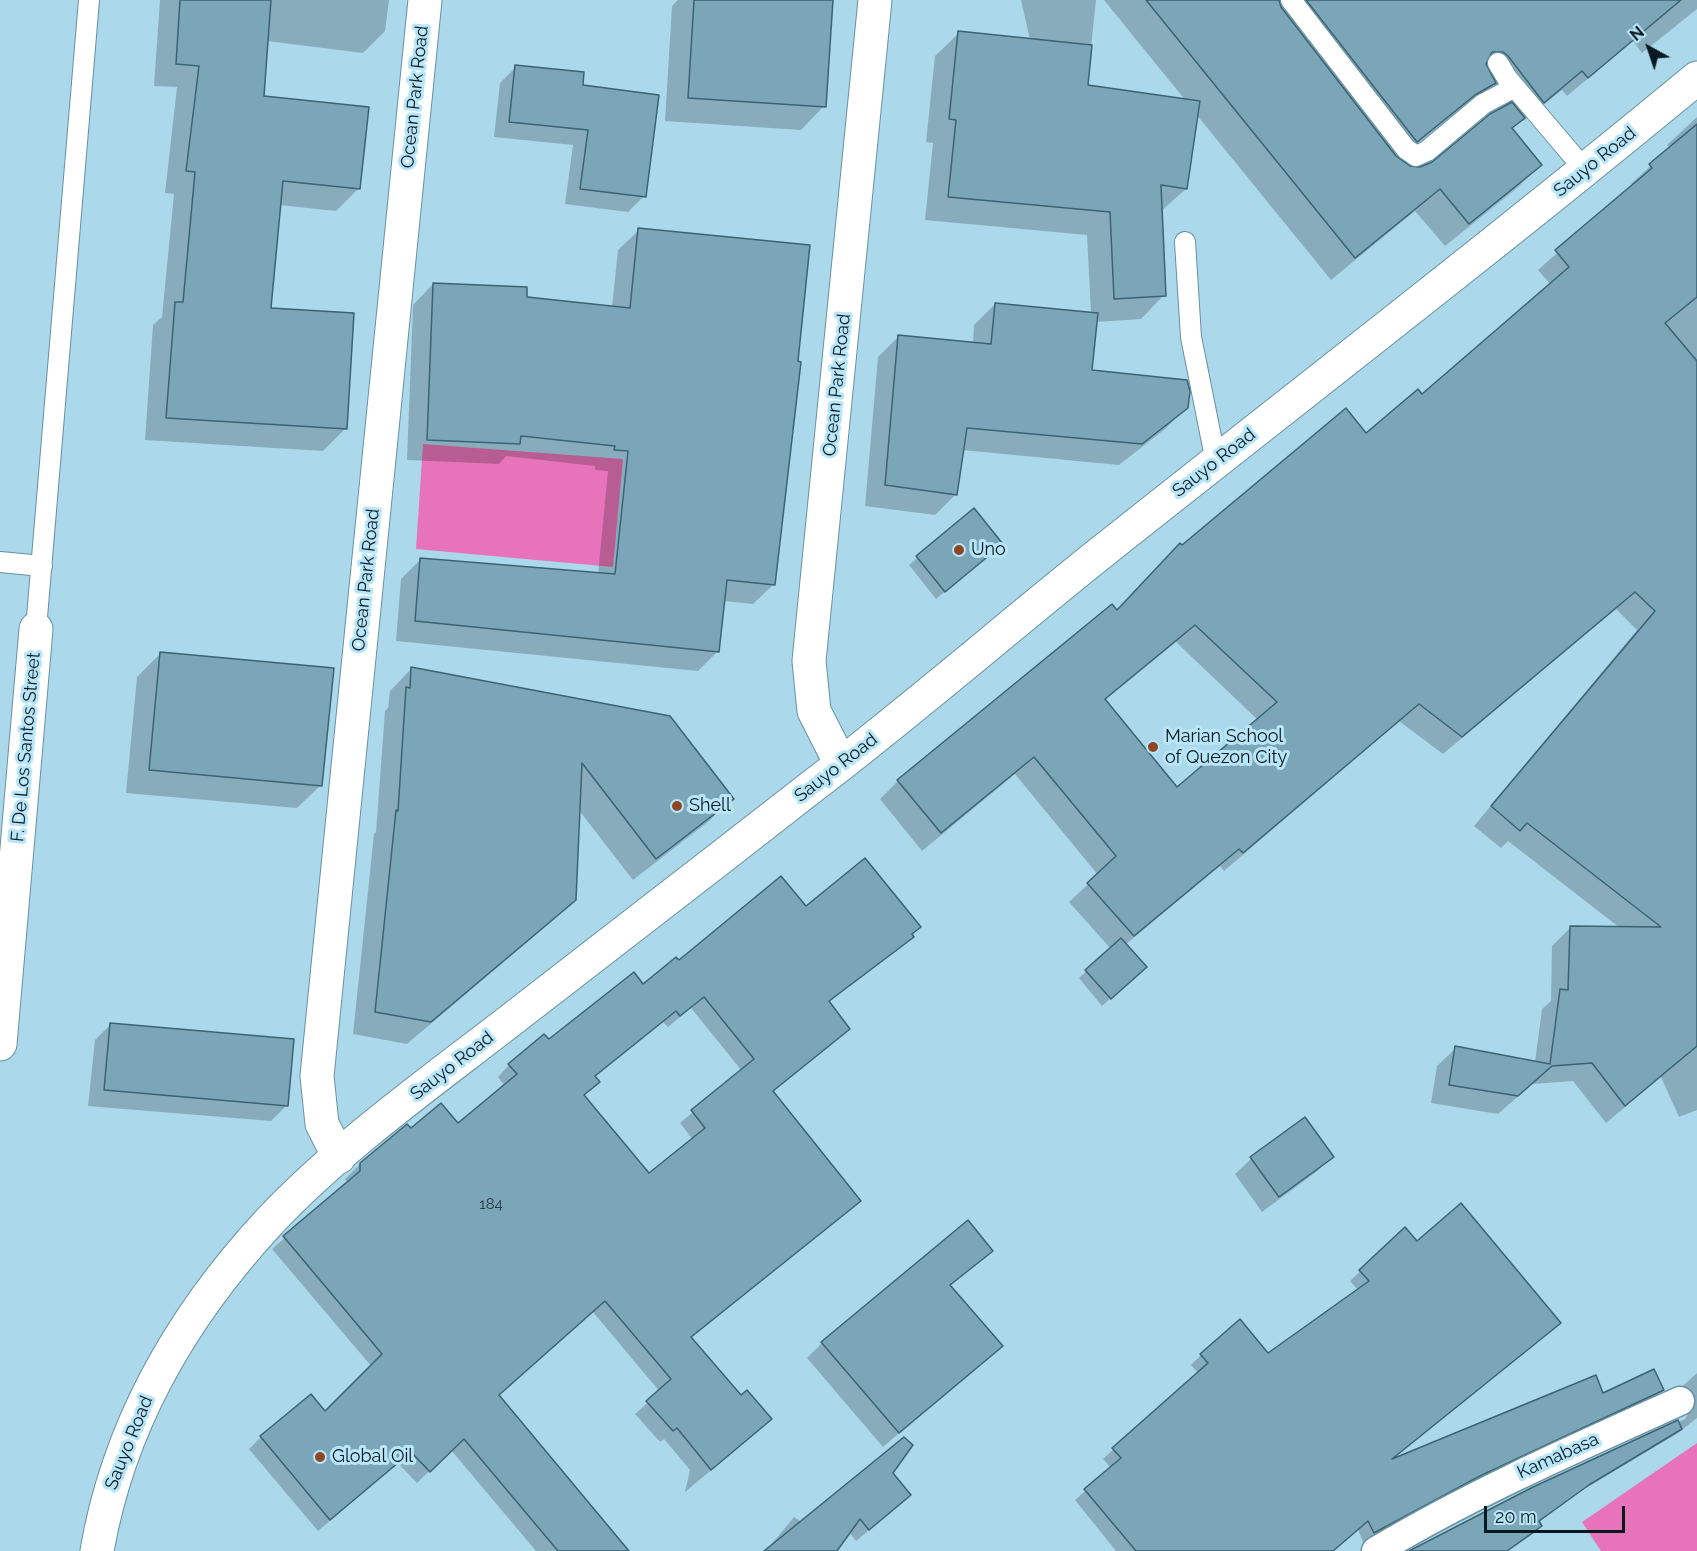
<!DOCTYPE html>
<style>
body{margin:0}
#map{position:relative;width:1697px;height:1551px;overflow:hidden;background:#acd8eb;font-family:Raleway,sans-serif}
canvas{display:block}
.north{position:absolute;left:1619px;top:18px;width:60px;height:60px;-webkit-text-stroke:4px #b8e6f8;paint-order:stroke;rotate:320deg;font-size:16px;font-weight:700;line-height:24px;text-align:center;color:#081a20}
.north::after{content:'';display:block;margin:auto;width:21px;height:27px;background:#081a20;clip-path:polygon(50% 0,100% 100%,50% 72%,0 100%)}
.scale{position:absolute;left:1484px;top:1506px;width:141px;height:27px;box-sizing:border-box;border:3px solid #081a20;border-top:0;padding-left:8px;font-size:18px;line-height:21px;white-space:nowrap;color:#081a20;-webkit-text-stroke:4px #b8e6f8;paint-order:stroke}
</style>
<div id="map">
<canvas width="1697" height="1551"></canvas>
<div class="north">N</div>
<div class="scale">20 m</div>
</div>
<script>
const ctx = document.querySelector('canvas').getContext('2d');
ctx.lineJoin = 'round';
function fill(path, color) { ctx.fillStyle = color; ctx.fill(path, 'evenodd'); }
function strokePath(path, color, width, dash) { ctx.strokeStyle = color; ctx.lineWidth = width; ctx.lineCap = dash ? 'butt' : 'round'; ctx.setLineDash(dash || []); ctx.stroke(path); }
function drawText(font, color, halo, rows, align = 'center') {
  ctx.font = font + ' Raleway,sans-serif'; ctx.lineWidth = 6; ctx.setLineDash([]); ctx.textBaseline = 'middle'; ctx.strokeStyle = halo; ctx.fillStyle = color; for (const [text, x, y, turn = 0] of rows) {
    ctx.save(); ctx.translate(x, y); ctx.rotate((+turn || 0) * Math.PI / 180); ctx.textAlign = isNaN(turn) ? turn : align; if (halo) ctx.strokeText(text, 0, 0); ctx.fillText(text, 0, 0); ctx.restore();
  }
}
const green = new Path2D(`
 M 423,444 L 623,459 L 613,567 L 416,549 Z
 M 1697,1443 L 1697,1551 L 1601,1551 L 1582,1522 Z`);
const shadow = new Path2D(`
 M 160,0 L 389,0 L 385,31 L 363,53 L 267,41 L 263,97 L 358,189 L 336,211 L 279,205 L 269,309 L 345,429 L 323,451 L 145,440 L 153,325 L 162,317 L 174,194 L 165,193 L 177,87 L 154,86 Z
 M 678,0 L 832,0 L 824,106 L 801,130 L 665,121 L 672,6 Z
 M 1021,0 L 1096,0 L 1087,86 L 1186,101 L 1104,0 L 1697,0 L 1697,9 L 1642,53 L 1633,41 L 1567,96 L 1562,90 L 1523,121 L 1521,119 L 1511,130 L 1540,165 L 1517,188 L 1445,246 L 1415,211 L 1331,280 L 1196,114 L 1186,189 L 1160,212 L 1164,295 L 1141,319 L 1096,322 L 1091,372 L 1186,408 L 1165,429 L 1119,465 L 962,450 L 956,494 L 935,515 L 865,506 L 878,357 L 899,336 L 973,344 L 974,325 L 995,304 L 1091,313 L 1087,235 L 925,220 L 933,143 L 926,142 L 935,56 L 959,33 L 1030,40 ZM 1494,84 L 1510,105 L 1433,163 L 1414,169 L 1398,160 L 1454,114 L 1475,103 Z
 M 516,67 L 582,86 L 644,196 L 628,212 L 565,204 L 573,145 L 494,137 L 500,83 Z
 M 1697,117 L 1697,1110 L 1679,1117 L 1661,1077 L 1606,1123 L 1573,1081 L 1532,1084 L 1498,1114 L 1431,1103 L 1437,1066 L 1456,1048 L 1535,1062 L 1542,1009 L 1551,1001 L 1552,946 L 1571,927 L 1620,928 L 1508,841 L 1501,848 L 1474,826 L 1637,630 L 1616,609 L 1443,754 L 1399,721 L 1224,871 L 1220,866 L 1125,945 L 1137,974 L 1102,1006 L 1079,978 L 1111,949 L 1069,902 L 1098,875 L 1015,774 L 922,851 L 880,799 L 898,781 L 1116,611 L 1181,547 L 1366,435 L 1422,396 L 1551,285 L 1538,270 L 1633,186 L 1631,184 L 1670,148 L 1667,145 ZM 1176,642 L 1258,720 L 1177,789 L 1104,701 Z
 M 639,230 L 774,584 L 753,604 L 723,601 L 718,651 L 698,671 L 396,641 L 401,579 L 421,559 L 598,574 L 608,471 L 595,470 L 595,466 L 506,456 L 499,464 L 407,460 L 413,305 L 433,284 L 612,307 L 618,250 Z
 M 974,510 L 994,551 L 936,599 L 909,565 Z
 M 160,654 L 321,785 L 297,808 L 126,793 L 137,677 Z
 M 412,668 L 732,799 L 709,821 L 633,880 L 578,809 L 574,899 L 551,922 L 407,1044 L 353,1034 L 374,834 L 376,832 L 385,711 L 388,708 L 390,691 Z
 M 806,908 L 919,927 L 900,948 L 828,1003 L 848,1028 L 772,1092 L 859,1201 L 690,1339 L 758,1431 L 685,1492 L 690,1470 L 664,1439 L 660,1442 L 635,1414 L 660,1392 L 593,1312 L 498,1396 L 604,1551 L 536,1551 L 451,1450 L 417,1483 L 398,1463 L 318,1531 L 249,1449 L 261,1437 L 325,1413 L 372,1367 L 272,1249 L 348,1183 L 345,1179 L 357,1167 L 407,1126 L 411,1131 L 458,1125 L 505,1086 L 498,1077 L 509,1065 L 678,962 ZM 691,1008 L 742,1071 L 680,1123 L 693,1140 L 649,1175 L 583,1096 L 598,1082 L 594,1077 L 663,1022 L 668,1027 Z
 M 111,1024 L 287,1105 L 271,1121 L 88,1106 L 95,1040 Z
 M 1305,1119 L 1332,1157 L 1316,1172 L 1262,1212 L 1235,1174 L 1251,1159 Z
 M 1405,1229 L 1391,1460 L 1602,1395 L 1662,1390 L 1652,1400 L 1468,1485 L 1363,1542 L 1358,1529 L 1332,1551 L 1116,1551 L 1075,1500 L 1111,1468 L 1103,1459 L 1198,1373 L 1191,1365 L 1201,1355 L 1267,1355 L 1359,1291 L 1350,1281 Z
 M 991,1251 L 949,1287 L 1001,1346 L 883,1447 L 807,1358 L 822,1343 Z
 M 1697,1373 L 1697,1418 L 1678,1433 L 1579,1492 L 1538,1523 L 1540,1526 L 1533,1534 L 1508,1551 L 1413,1551 L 1533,1488 L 1685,1419 L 1689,1412 L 1688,1403 L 1675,1393 Z
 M 891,1473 L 897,1507 L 856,1541 L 849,1532 L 835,1551 L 766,1551 L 794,1517 L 802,1522 Z`);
const building = new Path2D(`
 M 180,0 L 271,0 L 264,96 L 369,107 L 360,189 L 283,181 L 271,308 L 354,313 L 347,429 L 166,418 L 175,302 L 183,302 L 195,172 L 186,171 L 199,66 L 176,64 Z
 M 694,0 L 833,0 L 826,107 L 688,98 Z
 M 1146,0 L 1279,0 L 1281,7 L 1396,156 L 1410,166 L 1420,167 L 1432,162 L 1490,114 L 1512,102 L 1525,118 L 1512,128 L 1542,165 L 1469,224 L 1440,189 L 1355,258 Z
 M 1306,0 L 1681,0 L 1588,78 L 1582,71 L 1544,103 L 1508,56 L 1503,52 L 1492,52 L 1486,64 L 1496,83 L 1475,95 L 1417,142 Z
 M 958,31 L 1092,45 L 1088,85 L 1200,101 L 1187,189 L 1161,185 L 1166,296 L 1114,299 L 1110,212 L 948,197 L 956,120 L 949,119 Z
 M 515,65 L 584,72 L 583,85 L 659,95 L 646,197 L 580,189 L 588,130 L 509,122 Z
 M 1697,124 L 1697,297 L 1665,323 L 1697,361 L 1697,1046 L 1625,1106 L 1592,1063 L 1552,1066 L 1518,1096 L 1449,1085 L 1455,1046 L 1550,1064 L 1560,989 L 1568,990 L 1570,926 L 1661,927 L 1527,823 L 1520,831 L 1491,806 L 1655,611 L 1635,592 L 1462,737 L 1419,704 L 1243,853 L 1239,849 L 1134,936 L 1087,883 L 1116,856 L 1034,757 L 941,833 L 897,780 L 1112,604 L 1117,610 L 1180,543 L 1182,545 L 1346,408 L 1366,433 L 1418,389 L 1422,394 L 1569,267 L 1555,250 L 1652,168 L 1649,164 ZM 1195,625 L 1277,702 L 1177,787 L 1105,699 Z
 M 638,228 L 810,245 L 798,361 L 801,362 L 775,585 L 727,580 L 719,652 L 415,621 L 420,558 L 615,574 L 628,451 L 614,450 L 615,446 L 521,436 L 520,444 L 427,440 L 433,283 L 527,287 L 527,297 L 630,308 Z
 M 995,303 L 1098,313 L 1092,370 L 1187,380 L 1190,391 L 1188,408 L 1142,444 L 967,428 L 957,495 L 885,485 L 898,335 L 991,344 Z
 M 974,508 L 1003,544 L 945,592 L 916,556 Z
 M 160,652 L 334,668 L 322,786 L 149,770 Z
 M 411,667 L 670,716 L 734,799 L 656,859 L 582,763 L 576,900 L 431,1022 L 375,1012 L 396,810 L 398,811 L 406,687 L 410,688 Z
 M 865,858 L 921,927 L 912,934 L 914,937 L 829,1001 L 850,1029 L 773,1091 L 861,1201 L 691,1337 L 741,1395 L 747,1390 L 772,1419 L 711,1470 L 677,1428 L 673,1431 L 646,1401 L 671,1379 L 605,1301 L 499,1395 L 629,1551 L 558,1551 L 464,1439 L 430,1472 L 411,1452 L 330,1520 L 260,1436 L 311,1394 L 325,1411 L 382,1354 L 283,1236 L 360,1171 L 360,1163 L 407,1124 L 411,1128 L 441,1103 L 458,1123 L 517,1074 L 508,1064 L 544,1034 L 549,1039 L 634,972 L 643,984 L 676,957 L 679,960 L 781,876 L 806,906 ZM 704,997 L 754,1059 L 691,1110 L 705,1128 L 649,1173 L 584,1095 L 600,1082 L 595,1076 L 676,1011 L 680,1016 Z
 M 1121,938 L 1147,967 L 1111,999 L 1085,970 Z
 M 110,1023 L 294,1039 L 288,1106 L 104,1090 Z
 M 1305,1117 L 1334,1157 L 1279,1197 L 1250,1157 Z
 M 1461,1203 L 1561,1323 L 1392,1459 L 1596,1375 L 1603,1393 L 1654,1369 L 1664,1390 L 1480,1476 L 1374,1533 L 1368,1521 L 1333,1551 L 1136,1551 L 1084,1489 L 1121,1458 L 1112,1448 L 1208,1363 L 1200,1354 L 1240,1319 L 1268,1353 L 1369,1281 L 1359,1270 L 1405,1227 L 1417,1241 Z
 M 968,1220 L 993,1251 L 950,1285 L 1003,1346 L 899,1433 L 821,1342 Z
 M 1678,1420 L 1682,1429 L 1589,1485 L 1539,1521 L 1542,1526 L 1507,1551 L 1409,1551 L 1533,1487 Z
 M 904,1437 L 913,1445 L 893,1473 L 911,1495 L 869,1530 L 860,1519 L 837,1551 L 764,1551 Z`);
const service = new Path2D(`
 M 1291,0 L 1406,149 L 1416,156 L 1427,151 L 1483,104 L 1515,87
 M 1498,63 L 1507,78 L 1585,170
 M 1185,242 L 1191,337 L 1216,462
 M 0,562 L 42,566
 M 36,629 L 89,0`);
const pedestrian = new Path2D(`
 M 1376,1551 C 1473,1493 1576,1448 1680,1401`);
const minor = new Path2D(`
 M 841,764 L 814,711 L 809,661 L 875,0
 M 0,1044 L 36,629
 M 339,1157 L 322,1124 L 317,1076 L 425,0`);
const secondary = new Path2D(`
 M 97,1551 C 119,1424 182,1316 269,1222 C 337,1150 420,1090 498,1030 C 604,948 709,867 814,785 C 911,711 1003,631 1098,555 C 1298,396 1500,241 1697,78`);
const markers = [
 [959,550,6,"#8e4624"],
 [1153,747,6,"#8e4624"],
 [677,806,6,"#8e4624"],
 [320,1457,6,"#8e4624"]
];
const numberNames = [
 ["184",491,1204]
];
const streetNames = [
 ["Ocean Park Road",415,97,-84],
 ["Sauyo Road",1595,162,-39],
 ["Ocean Park Road",837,385,-84],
 ["Sauyo Road",1214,463,-38],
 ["Ocean Park Road",366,580,-84],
 ["F. De Los Santos Street",26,747,-85],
 ["Sauyo Road",836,768,-38],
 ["Sauyo Road",452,1066,-38],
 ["Sauyo Road",129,1443,-68],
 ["Kamabasa",1558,1456,-24]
];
const poiNames = [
 ["Uno",971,550],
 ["Marian School",1165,737],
 ["of Quezon City",1165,758],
 ["Shell",689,806],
 ["Global Oil",332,1457]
];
fill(green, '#e774ba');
fill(shadow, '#0003');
fill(building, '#7ba6b8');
strokePath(building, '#3a6373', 1.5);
strokePath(service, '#6791a2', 22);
strokePath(pedestrian, '#6791a2', 31);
strokePath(minor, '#6791a2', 35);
strokePath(secondary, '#6791a2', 35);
strokePath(service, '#fff', 20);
strokePath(pedestrian, '#fff', 28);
strokePath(minor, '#fff', 33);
strokePath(secondary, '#fff', 33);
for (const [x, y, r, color] of markers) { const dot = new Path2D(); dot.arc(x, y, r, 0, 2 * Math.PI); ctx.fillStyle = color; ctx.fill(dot); strokePath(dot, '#b8e6f8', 2); }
drawText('15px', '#253d46', null, numberNames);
drawText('18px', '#081a20', '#b8e6f8', streetNames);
drawText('18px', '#081a20', '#b8e6f8', poiNames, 'left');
</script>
